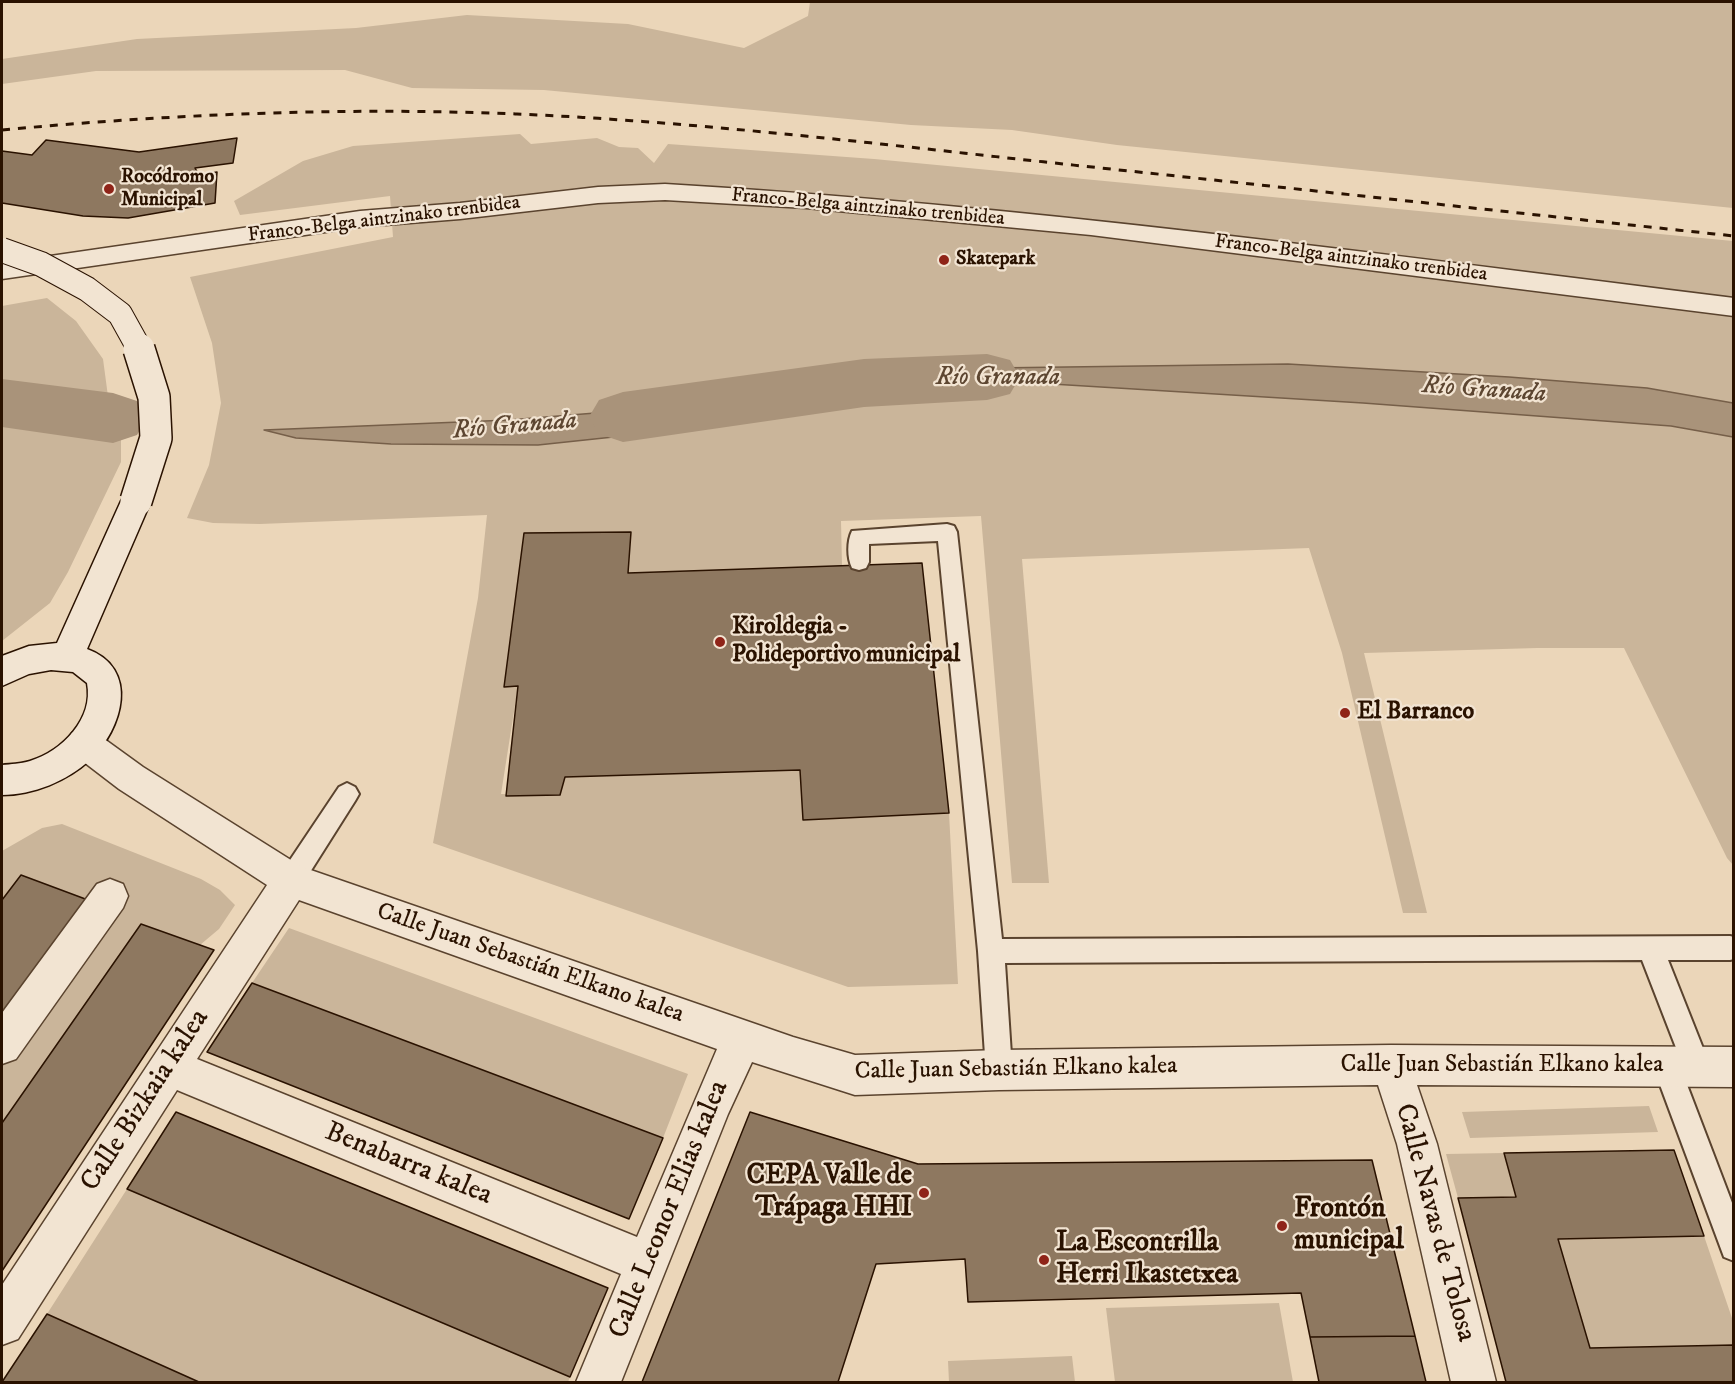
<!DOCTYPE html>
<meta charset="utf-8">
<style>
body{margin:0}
#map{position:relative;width:1735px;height:1384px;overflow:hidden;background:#ebd6b9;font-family:"IM FELL DW Pica",serif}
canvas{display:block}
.frame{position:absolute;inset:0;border:3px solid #2a1200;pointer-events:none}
</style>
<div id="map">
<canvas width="1735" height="1384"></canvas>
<div class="frame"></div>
</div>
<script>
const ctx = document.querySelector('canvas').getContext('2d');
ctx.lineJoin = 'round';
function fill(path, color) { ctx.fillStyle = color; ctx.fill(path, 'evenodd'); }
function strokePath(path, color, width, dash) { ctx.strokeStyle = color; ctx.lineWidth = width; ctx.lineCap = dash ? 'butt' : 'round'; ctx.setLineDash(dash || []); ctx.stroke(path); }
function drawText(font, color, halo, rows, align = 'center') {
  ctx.font = font + ' "IM FELL DW Pica",serif'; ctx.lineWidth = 4.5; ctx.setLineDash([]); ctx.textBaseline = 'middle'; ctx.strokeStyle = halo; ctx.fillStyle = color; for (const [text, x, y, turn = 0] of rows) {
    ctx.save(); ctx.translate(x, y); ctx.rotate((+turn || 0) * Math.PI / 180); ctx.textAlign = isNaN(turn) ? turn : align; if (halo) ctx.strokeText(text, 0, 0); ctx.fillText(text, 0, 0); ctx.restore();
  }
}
const green = new Path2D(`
 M 810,2 L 1733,2 L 1733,208 L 1117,145 L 1012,130 L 911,125 L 544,90 L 412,88 L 345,70 L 96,71 L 2,84 L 2,59 L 137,39 L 356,28 L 467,15 L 628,24 L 744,48 L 808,16 Z
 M 520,134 L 531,144 L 597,138 L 619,147 L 638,148 L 654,163 L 668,144 L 874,159 L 1733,241 L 1733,865 L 1727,858 L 1624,648 L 1537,648 L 1364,653 L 1427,913 L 1403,913 L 1342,653 L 1309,548 L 1022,559 L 1049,883 L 1012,883 L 981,516 L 841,521 L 842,566 L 628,573 L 631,532 L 525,534 L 504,687 L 518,686 L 501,794 L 560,795 L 565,777 L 800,770 L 803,819 L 949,813 L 958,984 L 848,987 L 433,843 L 478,598 L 487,515 L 260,524 L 213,523 L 187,518 L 209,465 L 221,403 L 212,343 L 190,277 L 393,237 L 390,196 L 240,215 L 234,201 L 303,161 L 353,146 Z
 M 47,298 L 76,321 L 103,359 L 109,404 L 2,392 L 2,306 Z
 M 2,403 L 113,418 L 121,433 L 121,462 L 68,572 L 50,603 L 2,641 Z
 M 62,824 L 201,879 L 220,890 L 235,905 L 219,929 L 200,945 L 141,924 L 2,1123 L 2,851 L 42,828 Z
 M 289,928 L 688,1074 L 663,1138 L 252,983 Z
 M 1649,1106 L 1658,1132 L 1470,1138 L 1462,1112 Z
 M 1504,1153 L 1516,1197 L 1458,1198 L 1446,1154 Z
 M 127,1189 L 570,1377 L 568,1382 L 199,1382 L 47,1314 Z
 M 1704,1236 L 1733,1321 L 1733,1345 L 1590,1348 L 1558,1239 Z
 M 1279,1303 L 1293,1382 L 1115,1382 L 1106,1308 Z
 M 1072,1356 L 1075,1382 L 949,1382 L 948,1361 Z`);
const water = new Path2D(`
 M 1288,364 L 1509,377 L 1647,388 L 1733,403 L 1733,437 L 1671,426 L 1363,403 L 1019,382 L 898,391 L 820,403 L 698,428 L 538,445 L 391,444 L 296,438 L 264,430 L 509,420 L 731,402 L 992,368 Z`);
const river = new Path2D(`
 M 987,354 L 1010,360 L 1020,377 L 1010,394 L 987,400 L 864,407 L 623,442 L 599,434 L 589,417 L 599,400 L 623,392 L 864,359 Z
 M 2,379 L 113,393 L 137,401 L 147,418 L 137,435 L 113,443 L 2,427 Z`);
const building = new Path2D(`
 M 237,138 L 233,163 L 195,168 L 199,175 L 217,172 L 215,203 L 128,218 L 83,216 L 2,203 L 2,151 L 32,155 L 46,140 L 139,152 Z
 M 631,532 L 628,573 L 922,563 L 949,813 L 803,820 L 800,770 L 565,777 L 560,795 L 506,796 L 518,686 L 504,687 L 524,533 Z
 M 21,875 L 88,900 L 2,1016 L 2,900 Z
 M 141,924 L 214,950 L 2,1271 L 2,1123 Z
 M 252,983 L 663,1138 L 629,1219 L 207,1052 Z
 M 176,1112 L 608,1288 L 570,1377 L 127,1189 Z
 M 750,1112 L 918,1164 L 1372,1160 L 1415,1336 L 1310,1337 L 1301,1293 L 968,1302 L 965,1259 L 876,1264 L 838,1382 L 642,1382 Z
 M 1674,1150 L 1704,1236 L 1558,1239 L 1590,1348 L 1734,1345 L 1734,1382 L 1506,1382 L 1458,1198 L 1516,1197 L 1504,1153 Z
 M 47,1314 L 199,1382 L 2,1382 Z
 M 1415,1336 L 1426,1382 L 1319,1382 L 1310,1337 Z`);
const lane = new Path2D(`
 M 947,524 L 954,526 L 957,532 L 1002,939 L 1730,936 L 1734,937 L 1734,959 L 1730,960 L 1668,960 L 1710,1066 L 1707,1076 L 1697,1079 L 1687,1076 L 1642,960 L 1005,963 L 1012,1070 L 1009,1080 L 999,1083 L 989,1080 L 986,1070 L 978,951 L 938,541 L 869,544 L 869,562 L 866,568 L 859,570 L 852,568 C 847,558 847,541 852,531 Z
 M 347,783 L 355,787 L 359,794 L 355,801 L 300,888 L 291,892 L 282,888 L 279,880 L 282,872 L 339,787 Z
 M 1666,1053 L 1676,1056 L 1734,1208 L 1734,1261 L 1724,1257 L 1653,1066 L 1656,1056 Z`);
const street = new Path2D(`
 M 665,184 C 1023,205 1378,254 1734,298 L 1734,316 L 1091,235 L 806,208 L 665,200 L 598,203 L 460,219 L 360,227 L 2,279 L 2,263 L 360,211 L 460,203 L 598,187 Z
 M 84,728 L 96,733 L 143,767 L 302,867 L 793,1037 L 855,1055 L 999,1050 L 1391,1045 L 1734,1047 L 1734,1087 L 1417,1085 L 1437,1144 L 1496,1382 L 1451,1382 L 1397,1144 L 1378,1085 L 999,1090 L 855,1095 L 752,1062 L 728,1114 L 621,1382 L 576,1382 L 621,1274 L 177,1090 L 18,1339 L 2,1345 L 2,1285 L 267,885 L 119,789 L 72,753 L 67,743 L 72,733 ZM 299,900 L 717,1049 L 637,1237 L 197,1059 Z
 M 110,879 L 123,884 L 128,896 L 123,908 L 16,1059 L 2,1064 L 2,1013 L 97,884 Z`);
const secondary = new Path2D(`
 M 136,490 L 146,493 L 151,501 L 87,649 C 140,668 123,729 90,760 C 67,781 33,795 2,795 L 2,765 C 11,764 20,764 30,761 C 62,751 94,719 87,683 L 73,672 L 51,670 L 29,674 L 2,686 L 2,656 L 29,646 L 57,643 L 121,501 L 126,493 Z`);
const rail = new Path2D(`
 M 2,130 C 173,114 345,107 517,114 C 706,122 894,146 1082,166 C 1300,189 1517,213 1734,236`);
const secondaryBridgeFar1 = new Path2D(`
 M 2,250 L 41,264 L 87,289 L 120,314 L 140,350`);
const secondaryBridge = new Path2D(`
 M 136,501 L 156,438 L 154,397 L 139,349`);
const markers = [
 [109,189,6,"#8f2418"],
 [944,260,6,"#8f2418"],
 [720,642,6,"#8f2418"],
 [1345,713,6,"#8f2418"],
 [924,1193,6,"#8f2418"],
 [1282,1226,6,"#8f2418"],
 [1044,1260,6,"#8f2418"]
];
const farPoinames = [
 ["Rocódromo",121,178],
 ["Municipal",121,201],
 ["Skatepark",956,260]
];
const farStreetnames = [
 ["Franco-Belga aintzinako trenbidea",868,208,5],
 ["Franco-Belga aintzinako trenbidea",384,220,-7],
 ["Franco-Belga aintzinako trenbidea",1351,259,7]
];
const poiNames = [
 ["Kiroldegia -",732,628],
 ["Polideportivo municipal",732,656],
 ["El Barranco",1357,713]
];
const streetNames = [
 ["Calle Juan Sebastián Elkano kalea",530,964,19],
 ["Calle Juan Sebastián Elkano kalea",1502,1066],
 ["Calle Juan Sebastián Elkano kalea",1016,1070,-1]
];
const waterNames = [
 ["Río Granada",998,379],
 ["Río Granada",1484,391,4],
 ["Río Granada",515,427,-5]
];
const nearStreetnames = [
 ["Calle Bizkaia kalea",146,1101,-57],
 ["Benabarra kalea",408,1165,22],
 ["Calle Leonor Elias kalea",670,1210,-68],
 ["Calle Navas de Tolosa",1434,1223,75]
];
const nearPoinames = [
 ["CEPA Valle de",912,1177,"right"],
 ["Trápaga HHI",912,1209,"right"],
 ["Frontón",1294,1210],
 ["municipal",1294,1242],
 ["La Escontrilla",1056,1244],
 ["Herri Ikastetxea",1056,1276]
];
fill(green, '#cab59a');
fill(water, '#a9937a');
strokePath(water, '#765f49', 1.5);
fill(river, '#a9937a');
fill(building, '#8e7860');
strokePath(building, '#2a1200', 1.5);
strokePath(lane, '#5a432e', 4);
strokePath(street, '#5a432e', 3);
strokePath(secondary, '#2a1200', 3);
fill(lane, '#f2e4d2');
fill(street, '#f2e4d2');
fill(secondary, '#f2e4d2');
strokePath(rail, '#2a1200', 3, [8, 8]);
strokePath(secondaryBridgeFar1, '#2a1200', 26, []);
strokePath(secondaryBridge, '#2a1200', 34, []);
strokePath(secondaryBridgeFar1, '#f2e4d2', 24);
strokePath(secondaryBridge, '#f2e4d2', 31);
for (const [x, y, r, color] of markers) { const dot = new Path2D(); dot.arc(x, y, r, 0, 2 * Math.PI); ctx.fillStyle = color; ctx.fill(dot); strokePath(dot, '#f2e4d2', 2); }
drawText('bold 20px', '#2a1200', '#f2e4d2', farPoinames, 'left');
drawText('20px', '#2a1200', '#f2e4d2', farStreetnames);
drawText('bold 24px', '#2a1200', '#f2e4d2', poiNames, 'left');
drawText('24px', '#2a1200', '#f2e4d2', streetNames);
drawText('italic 26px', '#5d4631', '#f2e4d2', waterNames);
drawText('28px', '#2a1200', '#f2e4d2', nearStreetnames);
drawText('bold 28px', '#2a1200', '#f2e4d2', nearPoinames, 'left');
</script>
